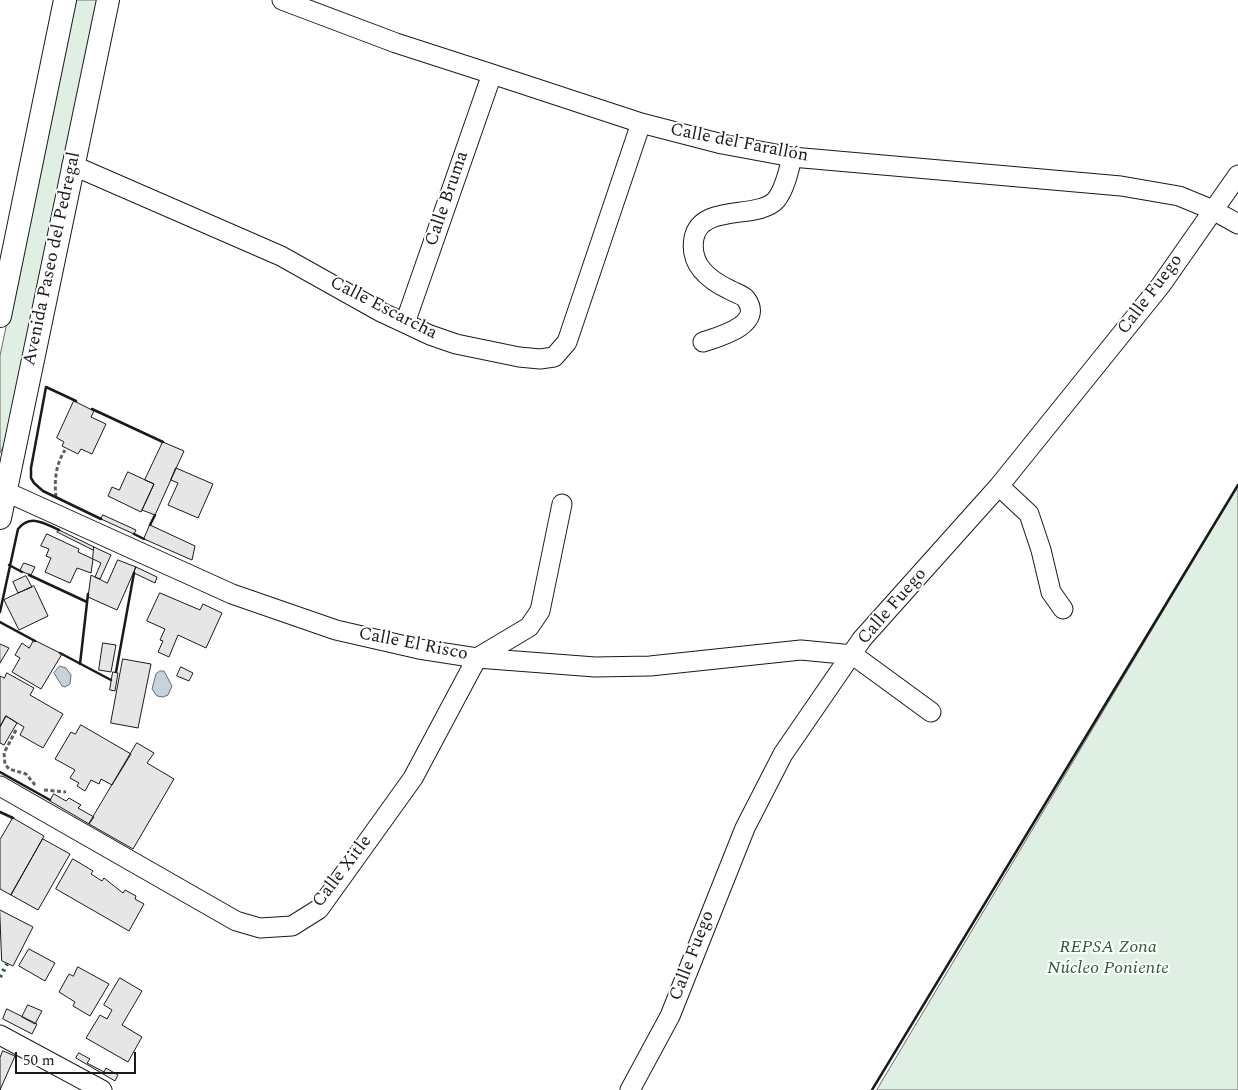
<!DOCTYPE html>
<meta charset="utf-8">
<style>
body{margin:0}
#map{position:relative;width:1238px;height:1090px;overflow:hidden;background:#fff;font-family:Spectral,serif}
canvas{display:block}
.scale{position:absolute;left:15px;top:1052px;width:121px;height:22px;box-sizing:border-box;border:2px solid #1a1a1a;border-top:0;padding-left:6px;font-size:15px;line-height:18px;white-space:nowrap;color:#1a1a1a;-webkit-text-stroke:4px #fff;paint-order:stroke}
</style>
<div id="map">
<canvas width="1238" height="1090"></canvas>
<div class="scale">50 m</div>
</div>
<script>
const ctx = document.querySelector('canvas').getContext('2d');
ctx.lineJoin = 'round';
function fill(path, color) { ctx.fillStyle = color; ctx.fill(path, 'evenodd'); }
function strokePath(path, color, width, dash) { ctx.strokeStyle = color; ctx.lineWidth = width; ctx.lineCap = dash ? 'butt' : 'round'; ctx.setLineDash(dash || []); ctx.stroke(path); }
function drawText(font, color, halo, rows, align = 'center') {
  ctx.font = font + ' Spectral,serif'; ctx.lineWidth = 4; ctx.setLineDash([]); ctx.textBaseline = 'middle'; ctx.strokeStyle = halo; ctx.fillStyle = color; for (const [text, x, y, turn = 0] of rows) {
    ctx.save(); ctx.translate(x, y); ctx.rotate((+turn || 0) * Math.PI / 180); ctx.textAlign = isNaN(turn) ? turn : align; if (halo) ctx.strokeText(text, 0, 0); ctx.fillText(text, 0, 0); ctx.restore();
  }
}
const green = new Path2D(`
 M 75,0 L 101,0 L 4,445 L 0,453 L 0,356 Z
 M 1238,486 L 1238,1090 L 877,1090 Z`);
const water = new Path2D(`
 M 60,666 L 66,668 L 71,675 L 70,684 L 65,687 L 62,686 L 54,673 Z
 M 160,671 L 164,671 L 172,686 L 168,695 L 163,697 L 157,696 L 152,689 L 156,674 Z`);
const building = new Path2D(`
 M 74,401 L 94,411 L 91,417 L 106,424 L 92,454 L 81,449 L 78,454 L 62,446 L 64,442 L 57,438 Z
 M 163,442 L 184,451 L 155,515 L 142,510 L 154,484 L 145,480 Z
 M 176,468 L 213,484 L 198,518 L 168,505 L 178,483 L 171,480 Z
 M 128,472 L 154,484 L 141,512 L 108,496 L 112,487 L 119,490 Z
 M 103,515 L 136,530 L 134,534 L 101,519 Z
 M 150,525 L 195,546 L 192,560 L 144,539 Z
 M 59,530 L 94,547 L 93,550 L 57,532 Z
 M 47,534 L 79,549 L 78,552 L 93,559 L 91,573 L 77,568 L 70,583 L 45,572 L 51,558 L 46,556 L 49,549 L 41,546 Z
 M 94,547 L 111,555 L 100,579 L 95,577 L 101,563 L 93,559 Z
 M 118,560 L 136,567 L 117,610 L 88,597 L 91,575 L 107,583 Z
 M 24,563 L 35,567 L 31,575 L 20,571 Z
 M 136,567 L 157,577 L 155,583 L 134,573 Z
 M 26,576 L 32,587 L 18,593 L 13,582 Z
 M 34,586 L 48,616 L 19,630 L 4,600 Z
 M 160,593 L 200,610 L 203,604 L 222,613 L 206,648 L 178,635 L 169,657 L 158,652 L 163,641 L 160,640 L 165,629 L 147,621 Z
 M 34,640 L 62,654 L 41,689 L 12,672 L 20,658 L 15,655 L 22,643 L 29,648 Z
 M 103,643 L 116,645 L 111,672 L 99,670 Z
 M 0,644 L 9,648 L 0,663 Z
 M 123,659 L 151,664 L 138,728 L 111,723 Z
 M 181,667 L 193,673 L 189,681 L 177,676 Z
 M 113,672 L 118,673 L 115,691 L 110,690 Z
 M 7,673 L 34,688 L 30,695 L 63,714 L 43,748 L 20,735 L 24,727 L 6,716 L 0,727 L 0,676 L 4,678 Z
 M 6,716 L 17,723 L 4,745 L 0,743 L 0,727 Z
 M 81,725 L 131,754 L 112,785 L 101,779 L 99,784 L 91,780 L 85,791 L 77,786 L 79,783 L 70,778 L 75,770 L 55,759 L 71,732 L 75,734 Z
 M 137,743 L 154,753 L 147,763 L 174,779 L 133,849 L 89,824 Z
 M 54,794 L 66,801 L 69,798 L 81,805 L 78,808 L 94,817 L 89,824 L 50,801 Z
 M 13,818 L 44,836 L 11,895 L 0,889 L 0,840 Z
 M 43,839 L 70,854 L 38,910 L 11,895 Z
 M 73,859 L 93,871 L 91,874 L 102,881 L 104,878 L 123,893 L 125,890 L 136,896 L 135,899 L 144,904 L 129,931 L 56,889 Z
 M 0,910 L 33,927 L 13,966 L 2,961 Z
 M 29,949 L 55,963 L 45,981 L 19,966 Z
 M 78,967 L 109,984 L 90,1016 L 73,1006 L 75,1002 L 59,992 L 69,974 L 73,976 Z
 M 120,978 L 142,991 L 122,1025 L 142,1037 L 128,1062 L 86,1038 L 100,1015 L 107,1019 L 112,1010 L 104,1005 Z
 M 28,1005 L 42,1011 L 35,1024 L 22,1017 Z
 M 7,1009 L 37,1024 L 32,1034 L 3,1019 Z
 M 3,1051 L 15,1056 L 0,1090 L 0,1058 Z
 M 79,1053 L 90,1059 L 87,1063 L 104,1072 L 106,1068 L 118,1075 L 115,1081 L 76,1058 Z`);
const path = new Path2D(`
 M 56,497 C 54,480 56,464 65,450
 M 16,730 L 4,753 L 5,764 L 9,769 L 26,774 L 35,785
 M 44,790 L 66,792`);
const minor = new Path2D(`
 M 282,0 L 396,43 L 492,74 L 641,123 L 722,144 L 792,157 L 1121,186 L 1179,196 L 1213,210 L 1238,224
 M 72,165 L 281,256 L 381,312 L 430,335 L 456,344 L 519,357 L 540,359 L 554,357 L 567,342 L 641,123
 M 405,323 L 492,74
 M 703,342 C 718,337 765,325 746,299 C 743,295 735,293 730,290 C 709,280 689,265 694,238 C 701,203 758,220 776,200 C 785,189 789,170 792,157
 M 999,486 L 1029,514 L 1041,550 L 1051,592 L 1063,609
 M 0,489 L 232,594 L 336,630 L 419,649 L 477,658 L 595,667 L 650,666 L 801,650 L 853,655 L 931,712
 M 0,786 L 236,921 L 260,928 L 292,926 L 319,909 L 413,778 L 477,658 L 529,627 L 540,611 L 562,504
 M 0,1035 L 102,1090
 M 630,1090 L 670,1016 L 745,828 L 783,754 L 862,639 L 999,486 L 1161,285 L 1238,175`);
const major = new Path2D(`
 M 0,316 L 65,0
 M 0,518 L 108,0`);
const hedge = new Path2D(`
 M 0,977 L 7,964`);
const wall = new Path2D(`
 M 76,401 L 46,387 L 31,468 L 31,478 L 34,483 L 43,491 L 101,519
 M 92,409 L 163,442
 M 150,525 L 155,515
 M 134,534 L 144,539
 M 9,565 L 22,572
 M 29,575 L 87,602
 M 0,612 L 18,529 C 30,514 44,523 59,530
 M 0,622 L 35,641
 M 60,653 L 111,680
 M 80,664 L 88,594
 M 116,672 L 134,573
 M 0,772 L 50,800
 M 0,812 L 13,818
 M 872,1090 L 1238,485`);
const streetNames = [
 ["Calle del Farallón",739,144,11],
 ["Calle Bruma",448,199,-71],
 ["Avenida Paseo del Pedregal",53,259,-78],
 ["Calle Fuego",1151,295,-53],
 ["Calle Escarcha",383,309,27],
 ["Calle Fuego",893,607,-49],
 ["Calle El Risco",413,645,11],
 ["Calle Xitle",343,872,-53],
 ["Calle Fuego",693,956,-69]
];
const parkNames = [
 ["REPSA Zona",1108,948],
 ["Núcleo Poniente",1108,969]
];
fill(green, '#e0efe3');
strokePath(green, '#6a6a6a', 1);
fill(water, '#c6d2dc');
strokePath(water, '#6a6a6a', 1);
fill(building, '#e6e6e6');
strokePath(building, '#1a1a1a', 1);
strokePath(minor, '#1a1a1a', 21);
strokePath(major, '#1a1a1a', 24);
strokePath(path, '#5f5f5f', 3, [4, 2.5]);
strokePath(minor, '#fff', 19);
strokePath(major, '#fff', 22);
strokePath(hedge, '#2b5a34', 4, [2.5, 4]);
strokePath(wall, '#1a1a1a', 2.5);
drawText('18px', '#1a1a1a', '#fff', streetNames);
drawText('italic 18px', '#2b5a34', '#fff', parkNames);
</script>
